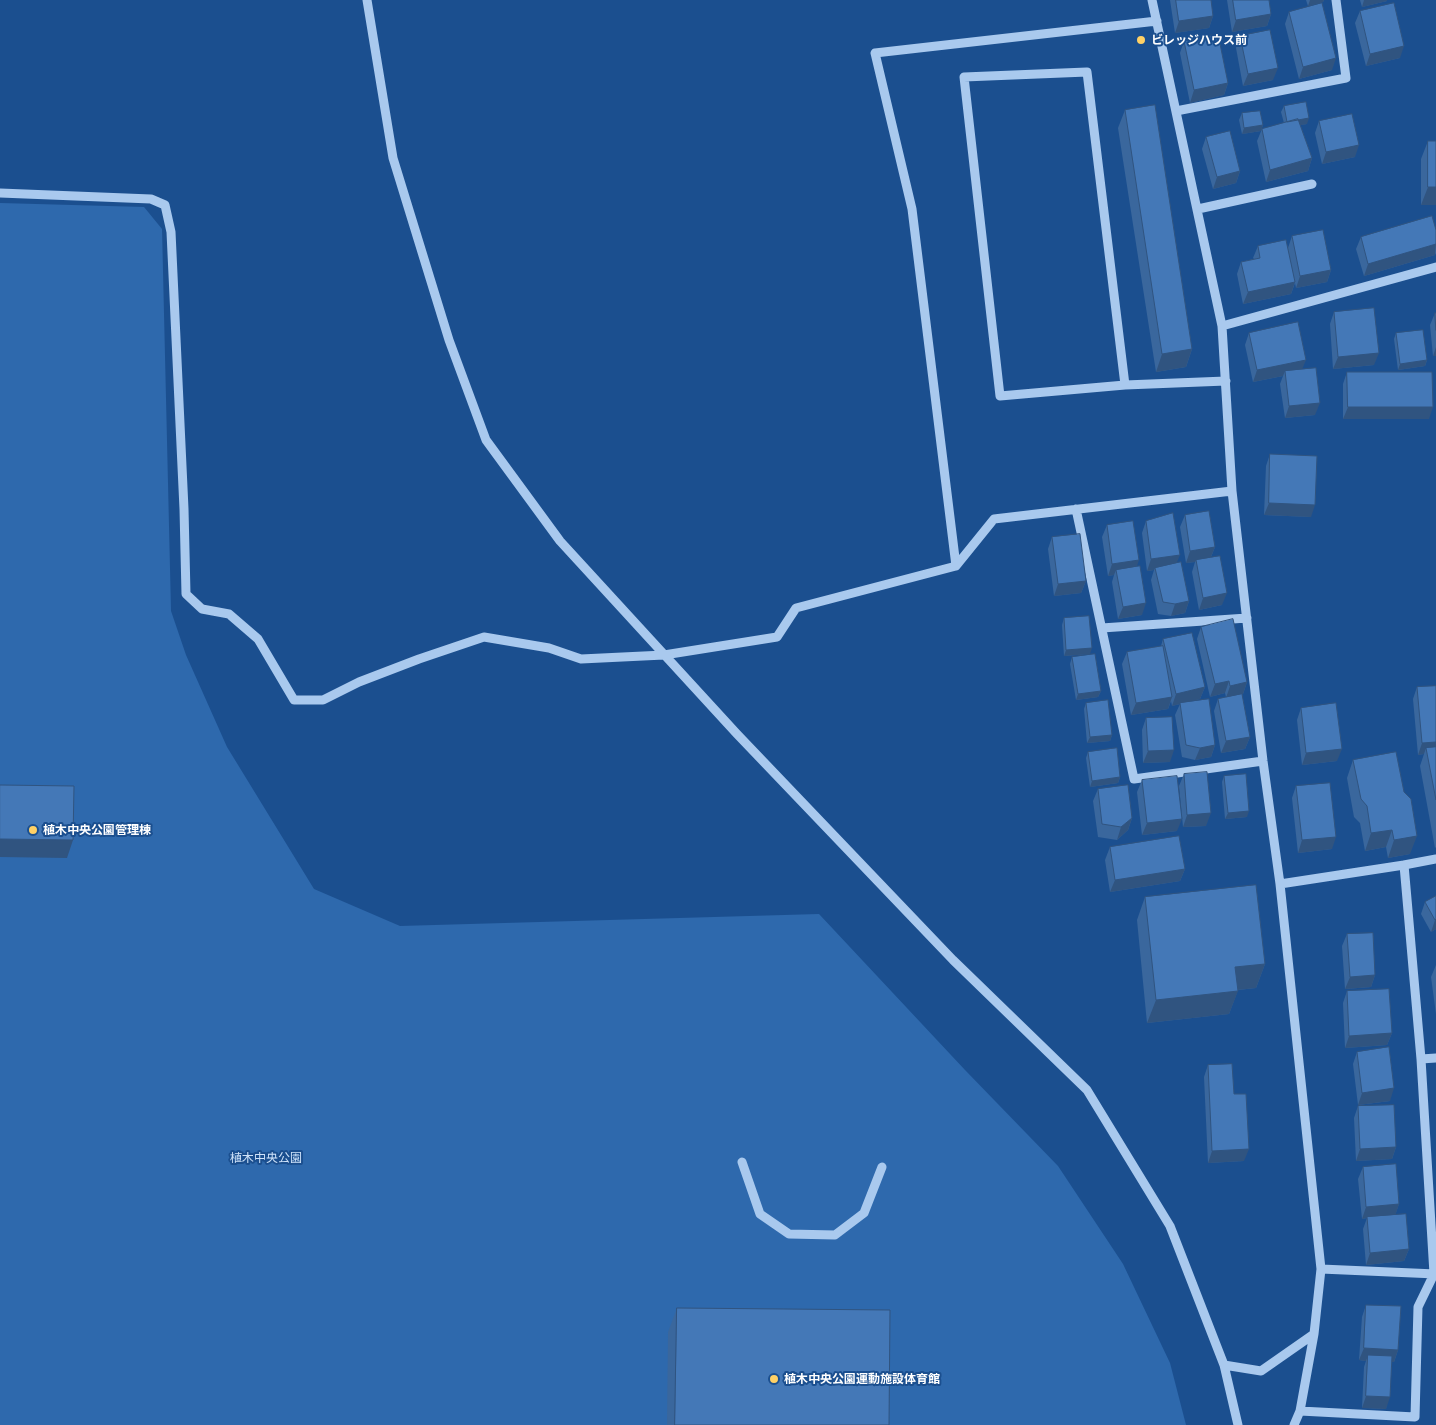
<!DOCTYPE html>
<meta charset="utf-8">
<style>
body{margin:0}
canvas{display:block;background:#1b4f8f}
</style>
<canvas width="1436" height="1425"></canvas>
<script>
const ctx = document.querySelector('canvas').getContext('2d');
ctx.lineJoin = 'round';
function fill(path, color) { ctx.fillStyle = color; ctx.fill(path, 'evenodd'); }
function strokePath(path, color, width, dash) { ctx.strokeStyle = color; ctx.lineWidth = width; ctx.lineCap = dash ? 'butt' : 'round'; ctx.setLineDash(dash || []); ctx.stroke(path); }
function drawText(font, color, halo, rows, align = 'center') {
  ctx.font = font + ' "Asap Condensed","Noto Sans JP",sans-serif'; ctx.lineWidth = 4; ctx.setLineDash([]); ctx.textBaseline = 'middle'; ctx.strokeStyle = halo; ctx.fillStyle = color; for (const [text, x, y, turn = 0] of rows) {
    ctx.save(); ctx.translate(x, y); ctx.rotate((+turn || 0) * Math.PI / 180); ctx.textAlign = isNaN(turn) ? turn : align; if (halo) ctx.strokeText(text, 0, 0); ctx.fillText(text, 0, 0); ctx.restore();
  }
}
const green = new Path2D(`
 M 0,203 L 144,207 L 162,229 L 171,611 L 186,655 L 227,747 L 314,889 L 400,926 L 819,914 L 965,1070 L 1058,1166 L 1123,1264 L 1170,1363 L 1186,1425 L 0,1425 Z`);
const minor = new Path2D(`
 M 367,0 L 393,158 L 449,340 L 486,440 L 560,541 L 737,734 L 953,960 L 1087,1090 L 1170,1226 L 1224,1365 L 1238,1425
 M 1152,0 L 1222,326 L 1232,491 L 1263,761 L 1280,884 L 1321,1269 L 1314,1334 L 1300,1411 L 1294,1425
 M 1176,111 L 1346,78 L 1336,0
 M 0,193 L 151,199 L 165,205 L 171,232 L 184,509 L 186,594 L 202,609 L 229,614 L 258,639 L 294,700 L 323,700 L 359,682 L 419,659 L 484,637 L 549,648 L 581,659 L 664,655 L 777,637 L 796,608 L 956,566 L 994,519 L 1232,491
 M 1198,209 L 1312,184
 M 1222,326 L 1436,267
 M 1125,385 L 1000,396 L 964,77 L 1087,72 L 1125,385 L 1226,381
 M 1076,509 L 1134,779 L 1263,761
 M 956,566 L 912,209 L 875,53 L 1157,21
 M 1102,628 L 1247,618
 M 1280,884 L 1404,865
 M 1421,1059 L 1436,1058
 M 742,1162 L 760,1214 L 789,1234 L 835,1235 L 864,1213 L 882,1167
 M 1321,1269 L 1436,1274
 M 1224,1365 L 1261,1371 L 1314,1334
 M 1300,1411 L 1415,1417 L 1418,1307 L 1434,1274 L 1421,1059 L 1404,865 L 1436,859`);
const wall = new Path2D(`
 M 1170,0 L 1211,0 L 1213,16 L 1209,28 L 1175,33 Z
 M 1227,0 L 1269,0 L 1271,14 L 1267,26 L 1232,32 Z
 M 1306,0 L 1324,0 L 1323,2 L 1308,6 Z
 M 1360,0 L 1387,0 L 1387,1 L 1362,7 Z
 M 1360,11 L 1400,58 L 1366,66 L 1355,23 Z
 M 1289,12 L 1332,70 L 1299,79 L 1285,24 Z
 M 1240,36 L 1273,80 L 1243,86 L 1236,48 Z
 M 1184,41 L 1228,83 L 1224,95 L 1190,103 L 1180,53 Z
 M 1284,106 L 1307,124 L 1300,125 L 1312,158 L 1308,171 L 1266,182 L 1257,141 L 1262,129 L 1284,123 L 1281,112 Z
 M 1125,110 L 1192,349 L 1186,367 L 1156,372 L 1118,128 Z
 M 1242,113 L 1263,125 L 1261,131 L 1242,134 L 1239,120 Z
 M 1319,121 L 1355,157 L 1322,164 L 1315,133 Z
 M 1206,137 L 1240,171 L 1236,183 L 1213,189 L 1202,149 Z
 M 1428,141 L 1436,141 L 1436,205 L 1421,205 L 1421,159 Z
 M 1436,230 L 1436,253 L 1435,255 L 1364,276 L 1356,249 L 1361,237 Z
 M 1292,236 L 1331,270 L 1327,282 L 1296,288 L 1295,283 L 1291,294 L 1243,304 L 1237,274 L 1241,262 L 1254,259 L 1253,258 L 1258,246 L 1288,248 Z
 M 1334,312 L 1374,365 L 1333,369 L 1330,324 Z
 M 1435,313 L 1436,313 L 1436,356 L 1433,356 L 1430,325 Z
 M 1249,333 L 1302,369 L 1315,415 L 1285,418 L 1280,384 L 1283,376 L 1253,382 L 1245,345 Z
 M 1396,333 L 1427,360 L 1425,366 L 1398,370 L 1394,339 Z
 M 1347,372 L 1429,419 L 1343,419 L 1343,384 Z
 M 1270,454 L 1311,517 L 1264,515 L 1266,466 Z
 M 1185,515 L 1215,547 L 1211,557 L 1222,605 L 1199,610 L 1192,572 L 1195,562 L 1186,563 L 1180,527 Z
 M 1146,521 L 1177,563 L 1189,601 L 1185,613 L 1171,616 L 1158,614 L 1151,580 L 1154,570 L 1147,571 L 1142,533 Z
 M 1107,525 L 1137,567 L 1142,615 L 1118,619 L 1112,582 L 1114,575 L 1108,576 L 1102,537 Z
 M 1052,537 L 1086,581 L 1081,593 L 1054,596 L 1048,549 Z
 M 1064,618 L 1090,654 L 1064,656 L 1062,625 Z
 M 1201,627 L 1247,682 L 1243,694 L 1232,696 L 1250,737 L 1245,749 L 1221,753 L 1214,711 L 1218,699 L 1226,697 L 1225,693 L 1210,697 L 1197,639 Z
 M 1163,639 L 1205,687 L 1200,699 L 1187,702 L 1215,745 L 1211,757 L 1195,760 L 1182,757 L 1175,715 L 1180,704 L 1172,706 L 1171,701 L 1168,709 L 1131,715 L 1122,664 L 1127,652 L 1161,646 Z
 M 1072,657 L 1101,691 L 1098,697 L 1076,700 L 1070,664 Z
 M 1436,686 L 1436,847 L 1435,848 L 1420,766 L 1424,754 L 1418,755 L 1413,699 L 1417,687 Z
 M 1086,703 L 1112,735 L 1110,741 L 1087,743 L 1084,709 Z
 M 1301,708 L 1337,761 L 1302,765 L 1297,720 Z
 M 1146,718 L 1170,762 L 1143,763 L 1142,730 Z
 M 1088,752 L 1120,777 L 1118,783 L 1090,787 L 1086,758 Z
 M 1353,760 L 1410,854 L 1388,858 L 1386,847 L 1365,851 L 1360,823 L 1354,817 L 1347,778 Z
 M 1184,774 L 1206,826 L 1183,827 L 1179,786 Z
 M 1224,776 L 1247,817 L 1225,819 L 1222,782 Z
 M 1142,780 L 1177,831 L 1142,835 L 1137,792 Z
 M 1296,786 L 1332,849 L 1298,853 L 1292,798 Z
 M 1098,789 L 1132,818 L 1128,830 L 1117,840 L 1098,837 L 1093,801 Z
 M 1110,847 L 1185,869 L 1180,881 L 1110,892 L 1105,860 Z
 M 1436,896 L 1436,929 L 1431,932 L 1421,914 L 1425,902 Z
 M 1145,897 L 1265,964 L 1256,988 L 1238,990 L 1229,1014 L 1147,1023 L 1137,920 Z
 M 1347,934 L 1375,975 L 1371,987 L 1345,989 L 1342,946 Z
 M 1436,965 L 1436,1014 L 1431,977 Z
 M 1347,991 L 1392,1033 L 1387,1045 L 1345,1048 L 1343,1003 Z
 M 1357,1052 L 1390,1101 L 1358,1105 L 1353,1064 Z
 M 1208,1065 L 1234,1094 L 1244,1161 L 1208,1163 L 1204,1077 Z
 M 1358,1106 L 1396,1147 L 1392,1159 L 1356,1161 L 1354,1118 Z
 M 1363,1167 L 1399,1204 L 1395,1215 L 1409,1249 L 1404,1261 L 1366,1265 L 1363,1229 L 1367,1218 L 1362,1219 L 1358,1179 Z
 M 1366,1305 L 1398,1350 L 1394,1362 L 1392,1362 L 1386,1409 L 1362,1408 L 1364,1367 L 1366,1361 L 1359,1360 L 1362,1317 Z
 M 677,1308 L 889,1425 L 667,1425 L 668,1332 Z`);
const shadedWall = new Path2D(`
 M 1310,0 L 1324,0 L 1323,2 L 1308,6 Z
 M 1364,0 L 1387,0 L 1387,1 L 1362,7 Z
 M 1271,14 L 1267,26 L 1232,32 L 1236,20 Z
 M 1213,16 L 1209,28 L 1175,33 L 1179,21 Z
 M 1404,46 L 1400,58 L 1366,66 L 1370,54 Z
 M 1336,58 L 1332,70 L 1299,79 L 1303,67 Z
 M 1278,68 L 1273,80 L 1243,86 L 1248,74 Z
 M 1228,83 L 1224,95 L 1190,103 L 1194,90 Z
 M 1309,118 L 1307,124 L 1285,128 L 1287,122 Z
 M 1263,125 L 1261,131 L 1242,134 L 1244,128 Z
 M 1359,145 L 1355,157 L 1322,164 L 1326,152 Z
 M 1312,158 L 1308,171 L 1266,182 L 1270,170 Z
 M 1240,171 L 1236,183 L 1213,189 L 1217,177 Z
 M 1428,187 L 1436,187 L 1436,205 L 1421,205 Z
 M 1436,244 L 1435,255 L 1364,276 L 1368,264 Z
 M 1331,270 L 1327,282 L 1296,288 L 1300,276 Z
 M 1295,282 L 1291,294 L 1243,304 L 1248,292 Z
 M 1436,347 L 1436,356 L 1433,356 Z
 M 1192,349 L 1186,367 L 1156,372 L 1162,354 Z
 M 1379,353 L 1374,365 L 1333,369 L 1338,357 Z
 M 1306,360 L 1301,372 L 1285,371 L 1283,376 L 1253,382 L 1257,370 Z
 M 1427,360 L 1425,366 L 1398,370 L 1400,364 Z
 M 1320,403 L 1315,415 L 1285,418 L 1289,406 Z
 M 1348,407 L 1433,407 L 1429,419 L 1343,419 Z
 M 1269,503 L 1315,505 L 1311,517 L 1264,515 Z
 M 1215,547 L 1210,559 L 1196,560 L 1195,562 L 1186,563 L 1190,551 Z
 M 1180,555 L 1175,567 L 1155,568 L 1154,570 L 1147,571 L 1151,559 Z
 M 1139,560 L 1135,572 L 1116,570 L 1114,575 L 1108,576 L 1112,564 Z
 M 1086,581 L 1081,593 L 1054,596 L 1058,584 Z
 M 1227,593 L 1222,605 L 1199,610 L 1203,598 Z
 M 1189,601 L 1185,613 L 1171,616 L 1175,604 Z
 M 1146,603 L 1142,615 L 1118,619 L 1123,607 Z
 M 1092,648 L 1090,654 L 1064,656 L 1066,650 Z
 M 1229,681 L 1225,693 L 1210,697 L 1215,684 Z
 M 1247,682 L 1243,694 L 1226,698 L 1230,686 Z
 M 1205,687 L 1200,699 L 1172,706 L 1176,694 Z
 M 1101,691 L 1098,697 L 1076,700 L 1078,694 Z
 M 1172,697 L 1168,709 L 1131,715 L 1136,703 Z
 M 1112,735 L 1110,741 L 1087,743 L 1090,737 Z
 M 1250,737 L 1245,749 L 1221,753 L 1226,741 Z
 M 1436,742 L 1436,753 L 1426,748 L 1424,754 L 1418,755 L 1422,743 Z
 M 1215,745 L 1211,757 L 1195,760 L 1200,748 Z
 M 1342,749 L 1337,761 L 1302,765 L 1306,753 Z
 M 1174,750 L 1170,762 L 1143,763 L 1148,751 Z
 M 1120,777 L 1118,783 L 1090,787 L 1092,781 Z
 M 1249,811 L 1247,817 L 1225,819 L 1228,813 Z
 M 1211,813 L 1206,826 L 1183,827 L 1187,815 Z
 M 1132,818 L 1128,830 L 1117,840 L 1121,827 Z
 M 1182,819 L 1177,831 L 1142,835 L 1147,823 Z
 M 1392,830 L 1386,847 L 1365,851 L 1371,833 Z
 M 1417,836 L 1410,854 L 1388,858 L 1394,840 Z
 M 1336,837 L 1332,849 L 1298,853 L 1302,840 Z
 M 0,839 L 73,840 L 67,858 L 0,857 Z
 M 1185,869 L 1180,881 L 1110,892 L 1115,880 Z
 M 1436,919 L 1436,929 L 1431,932 L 1435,920 Z
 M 1265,964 L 1256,988 L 1227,991 L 1235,967 Z
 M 1375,975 L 1371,987 L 1345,989 L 1350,977 Z
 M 1238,991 L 1229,1014 L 1147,1023 L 1156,1000 Z
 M 1392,1033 L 1387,1045 L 1345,1048 L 1349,1036 Z
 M 1394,1088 L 1390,1101 L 1358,1105 L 1362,1093 Z
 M 1396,1147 L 1392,1159 L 1356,1161 L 1360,1149 Z
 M 1249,1149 L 1244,1161 L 1208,1163 L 1212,1151 Z
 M 1399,1204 L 1395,1216 L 1367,1217 L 1367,1218 L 1362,1219 L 1366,1207 Z
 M 1409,1249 L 1404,1261 L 1366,1265 L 1370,1253 Z
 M 1364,1348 L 1398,1350 L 1394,1362 L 1368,1361 L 1368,1355 L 1366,1361 L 1359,1360 Z
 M 1366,1396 L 1390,1397 L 1386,1409 L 1362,1408 Z`);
const building = new Path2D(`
 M 1176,0 L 1211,0 L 1213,16 L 1179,21 Z
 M 1233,0 L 1269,0 L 1271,14 L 1236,20 Z
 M 1322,3 L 1336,58 L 1303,67 L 1289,12 Z
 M 1394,3 L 1404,46 L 1370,54 L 1360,11 Z
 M 1270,30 L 1278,68 L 1248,74 L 1240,36 Z
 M 1218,34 L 1228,83 L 1194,90 L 1184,41 Z
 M 1306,102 L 1309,118 L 1287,122 L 1284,106 Z
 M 1155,105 L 1192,349 L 1162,354 L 1125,110 Z
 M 1260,111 L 1263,125 L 1244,128 L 1242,113 Z
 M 1352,114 L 1359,145 L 1326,152 L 1319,121 Z
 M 1298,119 L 1312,158 L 1270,170 L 1262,129 Z
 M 1230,131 L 1240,171 L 1217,177 L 1206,137 Z
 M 1428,141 L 1436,141 L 1436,187 L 1428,187 Z
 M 1432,216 L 1436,230 L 1436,244 L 1368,264 L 1361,237 Z
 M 1323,230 L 1331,270 L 1300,276 L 1292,236 Z
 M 1286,240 L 1295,282 L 1248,292 L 1241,262 L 1260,258 L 1258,246 Z
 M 1374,308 L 1379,353 L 1338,357 L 1334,312 Z
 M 1435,313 L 1436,313 L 1436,330 Z
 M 1298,322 L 1306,360 L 1257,370 L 1249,333 Z
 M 1423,330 L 1427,360 L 1400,364 L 1396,333 Z
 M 1316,368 L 1320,403 L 1289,406 L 1285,371 Z
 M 1347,372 L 1432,372 L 1433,407 L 1348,407 Z
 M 1270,454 L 1317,456 L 1315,505 L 1269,503 Z
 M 1209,511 L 1215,547 L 1190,551 L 1185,515 Z
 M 1173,513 L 1180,555 L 1151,559 L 1146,521 Z
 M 1133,521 L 1139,560 L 1112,564 L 1107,525 Z
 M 1080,534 L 1086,581 L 1058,584 L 1052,537 Z
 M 1220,556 L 1227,593 L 1203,598 L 1196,560 Z
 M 1181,562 L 1189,601 L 1175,604 L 1163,602 L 1155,568 Z
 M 1140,566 L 1146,603 L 1123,607 L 1116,570 Z
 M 1089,616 L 1092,648 L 1066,650 L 1064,618 Z
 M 1233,619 L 1247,682 L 1230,686 L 1229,681 L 1215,684 L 1201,627 Z
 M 1192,633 L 1205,687 L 1176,694 L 1163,639 Z
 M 1163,646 L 1172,697 L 1136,703 L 1127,652 Z
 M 1095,654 L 1101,691 L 1078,694 L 1072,657 Z
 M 1436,686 L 1436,742 L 1422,743 L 1417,687 Z
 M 1242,694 L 1250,737 L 1226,741 L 1218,699 Z
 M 1209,699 L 1215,745 L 1200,748 L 1186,745 L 1180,703 Z
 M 1108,700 L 1112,735 L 1090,737 L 1086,703 Z
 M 1336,703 L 1342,749 L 1306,753 L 1301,708 Z
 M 1172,717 L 1174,750 L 1148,751 L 1146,718 Z
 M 1436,747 L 1436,800 L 1426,748 Z
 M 1117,748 L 1120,777 L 1092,781 L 1088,752 Z
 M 1396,752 L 1404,792 L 1411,799 L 1417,836 L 1394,840 L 1392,830 L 1371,833 L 1367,806 L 1361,799 L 1353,760 Z
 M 1207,772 L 1211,813 L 1187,815 L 1184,774 Z
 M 1246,774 L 1249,811 L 1228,813 L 1224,776 Z
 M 1177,776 L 1182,819 L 1147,823 L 1142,780 Z
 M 1330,783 L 1336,837 L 1302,840 L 1296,786 Z
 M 0,785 L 74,786 L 73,840 L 0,839 Z
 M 1128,785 L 1132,818 L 1121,827 L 1102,824 L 1098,789 Z
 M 1179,836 L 1185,869 L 1115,880 L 1110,847 Z
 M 1256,885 L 1265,964 L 1235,967 L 1238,991 L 1156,1000 L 1145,897 Z
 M 1436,896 L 1436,919 L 1435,920 L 1425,902 Z
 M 1373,933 L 1375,975 L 1350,977 L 1347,934 Z
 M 1389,989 L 1392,1033 L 1349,1036 L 1347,991 Z
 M 1389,1047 L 1394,1088 L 1362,1093 L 1357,1052 Z
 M 1232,1064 L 1234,1094 L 1246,1094 L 1249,1149 L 1212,1151 L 1208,1065 Z
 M 1394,1105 L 1396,1147 L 1360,1149 L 1358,1106 Z
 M 1396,1164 L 1399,1204 L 1366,1207 L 1363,1167 Z
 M 1406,1214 L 1409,1249 L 1370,1253 L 1367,1217 Z
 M 1366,1305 L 1401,1306 L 1398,1350 L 1364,1348 Z
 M 677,1308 L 890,1310 L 889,1425 L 675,1425 Z
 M 1368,1355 L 1392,1356 L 1390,1397 L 1366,1396 Z`);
const markers = [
 [1141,40,5,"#ffd166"],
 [33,830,5,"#ffd166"],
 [774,1379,5,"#ffd166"]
];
const poiNames = [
 ["ビレッジハウス前",1151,40],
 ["植木中央公園管理棟",43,830],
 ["植木中央公園運動施設体育館",784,1379]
];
const parkNames = [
 ["植木中央公園",266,1158]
];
fill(green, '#2e69ad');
strokePath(minor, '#a9c9ee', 9);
fill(wall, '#3a679d');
fill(shadedWall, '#305480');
fill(building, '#4478b7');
strokePath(building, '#305480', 1);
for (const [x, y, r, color] of markers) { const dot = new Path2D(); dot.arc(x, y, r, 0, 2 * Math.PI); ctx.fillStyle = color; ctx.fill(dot); strokePath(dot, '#1b4f8f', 2); }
drawText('bold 12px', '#fff', '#1b4f8f', poiNames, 'left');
drawText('12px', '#cfe3fa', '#1b4f8f', parkNames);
</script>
